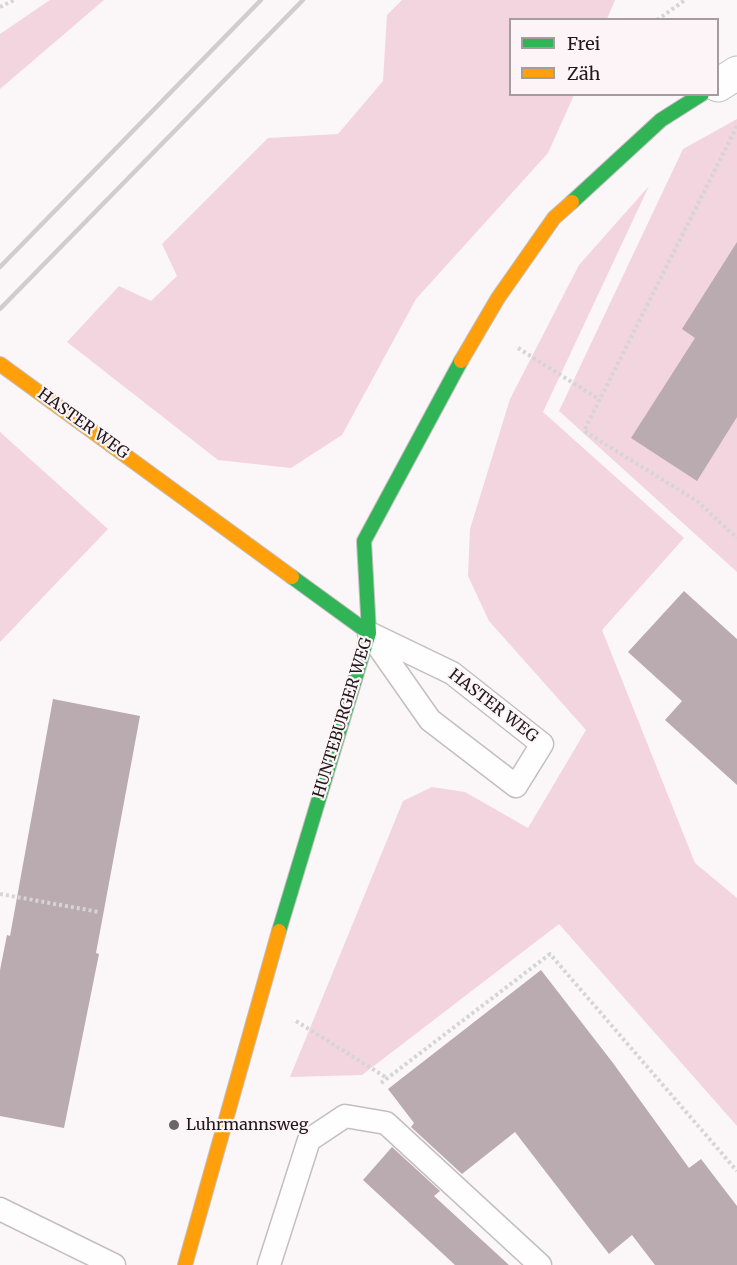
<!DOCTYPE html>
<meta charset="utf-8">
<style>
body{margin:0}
#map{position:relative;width:737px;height:1265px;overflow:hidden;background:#fbf6f8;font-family:Merriweather,serif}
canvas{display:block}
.legend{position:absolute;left:509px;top:18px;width:210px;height:78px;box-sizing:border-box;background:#fdf4f7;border:2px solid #a59c9f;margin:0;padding:8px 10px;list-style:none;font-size:18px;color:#20191b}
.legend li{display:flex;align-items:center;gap:12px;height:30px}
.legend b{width:30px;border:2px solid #a59c9f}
</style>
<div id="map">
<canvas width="737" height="1265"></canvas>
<ul class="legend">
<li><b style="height:8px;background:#30b455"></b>Frei</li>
<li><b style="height:8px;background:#ff9f0a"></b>Zäh</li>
</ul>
</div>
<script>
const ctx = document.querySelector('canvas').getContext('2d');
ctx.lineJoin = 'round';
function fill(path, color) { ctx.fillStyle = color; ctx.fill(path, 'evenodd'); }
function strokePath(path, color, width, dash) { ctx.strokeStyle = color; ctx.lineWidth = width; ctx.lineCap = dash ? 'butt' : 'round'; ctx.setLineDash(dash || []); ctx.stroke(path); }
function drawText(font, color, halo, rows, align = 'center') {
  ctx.font = font + ' Merriweather,serif'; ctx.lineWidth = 4.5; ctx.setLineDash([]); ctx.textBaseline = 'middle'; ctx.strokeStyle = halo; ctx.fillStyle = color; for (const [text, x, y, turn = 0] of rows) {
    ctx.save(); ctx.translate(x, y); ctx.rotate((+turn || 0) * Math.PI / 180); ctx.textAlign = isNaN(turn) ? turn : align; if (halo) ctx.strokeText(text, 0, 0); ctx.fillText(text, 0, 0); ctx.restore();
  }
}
const green = new Path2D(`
 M 50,0 L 104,0 L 0,89 L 0,34 Z
 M 402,0 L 615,0 L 607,19 L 510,20 L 510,94 L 574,95 L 548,153 L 416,299 L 342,435 L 291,468 L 218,460 L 67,342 L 119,286 L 151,301 L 177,276 L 162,244 L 268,138 L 338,134 L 383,81 L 387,15 Z
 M 737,119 L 737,572 L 559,411 L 683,149 Z
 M 649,186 L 543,412 L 684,538 L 602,630 L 695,863 L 737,898 L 737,1126 L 559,924 L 362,1075 L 290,1077 L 403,801 L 432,787 L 465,792 L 528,828 L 586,730 L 489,621 L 468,576 L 470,529 L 510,399 L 579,265 Z
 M 0,432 L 108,529 L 0,642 Z`);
const building = new Path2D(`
 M 737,242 L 737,417 L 697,481 L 631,438 L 695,338 L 682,329 Z
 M 684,591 L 737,639 L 737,785 L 665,720 L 682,701 L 628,652 Z
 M 53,699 L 140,716 L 96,953 L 99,954 L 64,1128 L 0,1116 L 0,970 L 7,935 L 10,936 Z
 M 541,970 L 613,1063 L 689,1168 L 701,1159 L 737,1206 L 737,1265 L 655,1265 L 632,1235 L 609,1254 L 515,1132 L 462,1174 L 411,1127 L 414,1123 L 388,1089 Z
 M 392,1147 L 440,1191 L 434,1196 L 509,1265 L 455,1265 L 363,1180 Z`);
const path = new Path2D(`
 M 0,7 L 14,0
 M 657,20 L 685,0
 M 737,126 L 584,431 L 697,501 L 737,538
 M 518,348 L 600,400
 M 0,894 L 99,912
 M 296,1021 L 387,1078
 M 381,1083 L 550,954 L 737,1171`);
const lane = new Path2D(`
 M 369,633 L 452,673 L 542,744 L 516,786 L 430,720 Z
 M 0,1209 L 114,1265
 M 269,1265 L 309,1140 L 345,1116 L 386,1123 L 540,1265`);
const street = new Path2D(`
 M 718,85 L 737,73`);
const fast = new Path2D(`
 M 572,202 L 661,120 L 702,94
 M 292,577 L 369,633
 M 279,931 L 369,633 L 364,541 L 461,361`);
const slow = new Path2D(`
 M 461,361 L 498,298 L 554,218 L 572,202
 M 0,364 L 292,577
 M 185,1265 L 279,931`);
const rail = new Path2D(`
 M 0,267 L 261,0
 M 0,309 L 303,0`);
const markers = [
 [174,1125,6,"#6d6668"]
];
const streetNames = [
 ["HASTER WEG",83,424,36],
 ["HASTER WEG",493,706,38],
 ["HUNTEBURGER WEG",343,718,-73]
];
const poiNames = [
 ["Luhrmannsweg",186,1125]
];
fill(green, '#f3d5df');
fill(building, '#baabb1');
strokePath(lane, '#c4bec0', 25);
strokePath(street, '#c4bec0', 35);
strokePath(fast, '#c4bec0', 16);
strokePath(slow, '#c4bec0', 16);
strokePath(path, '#d6d5d5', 4, [3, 3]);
strokePath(lane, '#fefefe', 22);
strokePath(street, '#fefefe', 33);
strokePath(fast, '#30b455', 14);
strokePath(slow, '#ff9f0a', 14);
strokePath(rail, '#d0cdce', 4.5);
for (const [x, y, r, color] of markers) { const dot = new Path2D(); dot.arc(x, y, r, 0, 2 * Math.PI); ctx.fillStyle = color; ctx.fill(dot); strokePath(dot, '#fdf4f7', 2); }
drawText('16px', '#20191b', '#fdf4f7', streetNames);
drawText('16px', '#20191b', '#fdf4f7', poiNames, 'left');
</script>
